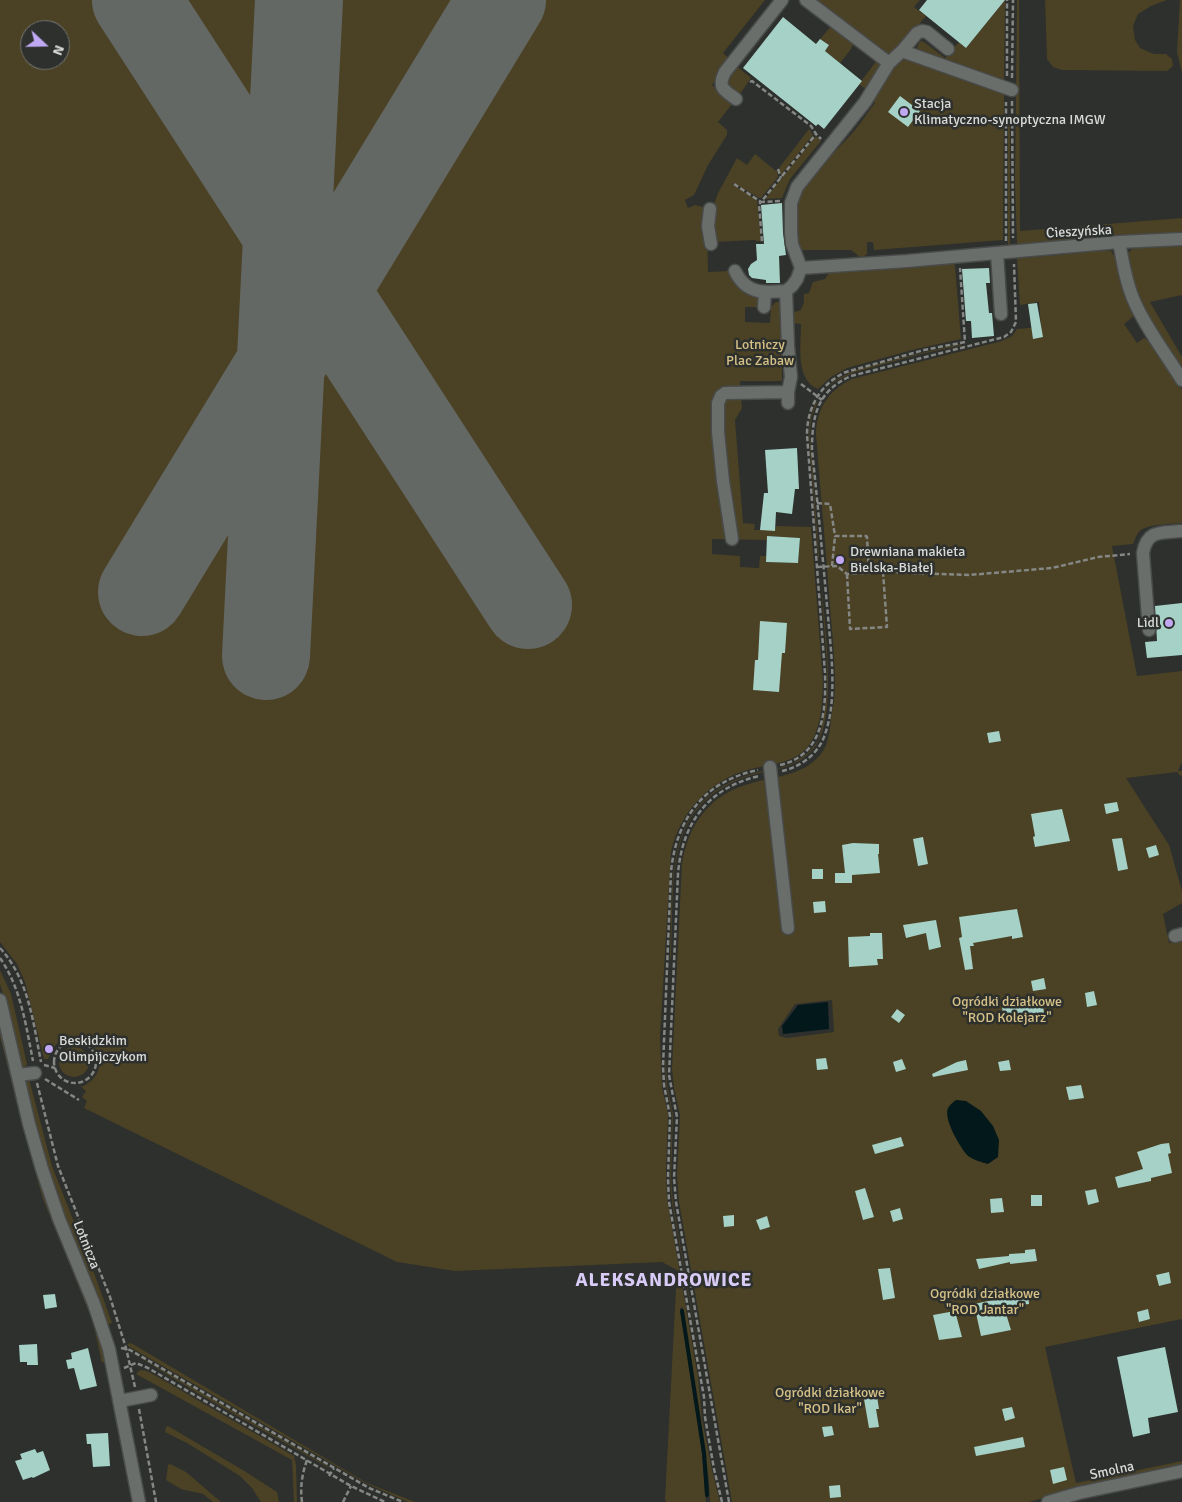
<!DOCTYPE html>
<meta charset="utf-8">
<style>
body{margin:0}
#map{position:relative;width:1182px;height:1502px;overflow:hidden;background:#2d302d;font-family:Signika,sans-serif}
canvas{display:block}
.north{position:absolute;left:20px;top:20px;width:50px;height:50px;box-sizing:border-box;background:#2d302d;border:1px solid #727472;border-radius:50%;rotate:111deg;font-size:14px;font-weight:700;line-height:20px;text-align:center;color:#d9dbd9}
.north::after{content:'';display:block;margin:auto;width:18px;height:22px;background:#c0a8f3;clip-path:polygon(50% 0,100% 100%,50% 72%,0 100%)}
</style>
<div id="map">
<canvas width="1182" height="1502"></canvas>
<div class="north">N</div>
</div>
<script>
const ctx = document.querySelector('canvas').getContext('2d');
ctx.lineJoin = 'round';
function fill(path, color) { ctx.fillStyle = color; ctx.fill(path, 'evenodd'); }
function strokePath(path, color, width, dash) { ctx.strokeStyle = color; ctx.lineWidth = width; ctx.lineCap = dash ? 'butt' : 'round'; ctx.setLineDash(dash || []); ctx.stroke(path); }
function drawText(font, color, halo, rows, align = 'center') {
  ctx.font = font + ' Signika,sans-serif'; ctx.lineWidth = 5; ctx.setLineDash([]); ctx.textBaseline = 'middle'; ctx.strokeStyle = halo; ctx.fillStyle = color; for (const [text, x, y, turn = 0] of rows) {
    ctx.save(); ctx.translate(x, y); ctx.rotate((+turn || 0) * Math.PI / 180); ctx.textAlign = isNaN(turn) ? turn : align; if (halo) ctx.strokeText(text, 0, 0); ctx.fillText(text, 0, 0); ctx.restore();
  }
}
const green = new Path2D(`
 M 0,0 L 765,0 L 723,53 L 731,60 L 712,85 L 732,104 L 718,122 L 727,130 L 727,135 L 708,165 L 694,195 L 685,200 L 688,208 L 695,205 L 707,208 L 708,272 L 728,271 L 735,280 L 758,296 L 762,307 L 745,307 L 745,322 L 770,323 L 771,308 L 766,307 L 767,305 L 772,306 L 776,302 L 781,302 L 782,381 L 740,381 L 742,408 L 735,420 L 743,523 L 755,524 L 754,530 L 775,530 L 776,526 L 811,527 L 823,682 C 822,703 822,727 809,745 C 796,763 772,764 751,769 C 711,779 680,811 671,852 L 660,1036 L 662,1087 L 668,1114 L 666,1170 L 667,1199 L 698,1377 L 702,1418 L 712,1470 L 720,1502 L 710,1502 L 709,1481 L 705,1451 L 683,1307 L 680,1308 L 702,1454 L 706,1502 L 666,1502 L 665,1499 L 677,1270 L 662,1262 L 455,1271 L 397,1262 L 84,1108 L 87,1101 L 82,1097 L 86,1091 L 81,1087 C 123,1070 84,1014 55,1046 C 52,1050 50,1055 48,1059 L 44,1059 L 25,982 L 17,964 L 0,942 ZM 30,30 L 60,30 L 60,60 L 30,60 ZM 767,536 L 800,538 L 798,563 L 766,562 L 766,556 L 760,556 L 759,568 L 740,567 L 740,556 L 712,554 L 712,539 L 767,540 Z
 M 815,0 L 920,0 L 914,7 L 926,16 L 895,53 L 891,55 L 887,55 Z
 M 1005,0 L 1004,85 L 915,53 L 919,43 L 921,41 L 924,42 L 945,58 L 959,42 L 966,48 Z
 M 1017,0 L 1019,0 L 1020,231 L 1182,218 L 1182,234 L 1017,245 L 1015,183 Z
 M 1045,0 L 1167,0 L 1151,6 L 1138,14 L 1133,26 L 1135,40 L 1140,48 L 1154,54 L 1166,54 L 1172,59 L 1173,66 L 1167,71 L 1062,70 L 1053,67 L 1047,59 Z
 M 1180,0 L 1182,0 L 1182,72 L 1177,52 Z
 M 833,24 L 855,40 L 851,49 L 840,63 L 825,51 L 829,45 L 820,39 Z
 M 905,57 L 1004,90 L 1003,240 L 874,250 L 873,242 L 867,242 L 867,254 L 862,258 L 860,257 L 851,250 L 802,250 C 796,240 795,203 800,193 C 811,173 831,156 846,140 C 857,129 866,115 875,103 L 870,99 L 889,69 Z
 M 878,59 L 881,66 L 867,90 L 859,84 Z
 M 735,65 L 751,78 L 740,94 L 729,86 L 729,78 Z
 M 1008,119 L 1010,119 L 1010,246 L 1008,246 Z
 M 809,129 L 813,135 L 781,175 L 779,168 Z
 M 816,136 L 821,141 L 790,179 L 782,198 L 765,199 Z
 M 755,154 L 776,171 L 777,170 L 778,177 L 761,198 L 759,198 L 734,183 L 732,184 L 757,200 L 761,241 L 756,241 L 755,240 L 714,242 L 712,210 L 718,193 L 737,158 L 747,165 Z
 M 1182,245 L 1182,295 L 1150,302 L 1182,357 L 1182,368 L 1143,308 L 1133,283 L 1127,255 L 1132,249 L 1136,248 Z
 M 1105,250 L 1111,251 L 1114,256 L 1135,315 L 1124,324 L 1137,343 L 1144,338 L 1151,342 L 1164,359 L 1182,390 L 1182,523 C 1172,524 1149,524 1141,530 C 1137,533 1135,539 1133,544 L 1112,546 L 1137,676 L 1182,671 L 1182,762 L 1178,771 L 1182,771 L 1182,777 L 1177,772 L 1126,778 L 1169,845 L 1182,891 L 1182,903 L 1163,914 L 1169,943 L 1182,940 L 1182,1319 L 1045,1347 L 1076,1483 L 1182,1461 L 1182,1466 L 1066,1492 L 1029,1502 L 732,1502 L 679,1202 L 677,1176 L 680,1115 L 674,1088 L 672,1068 L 682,863 C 689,823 710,794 752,783 C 777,776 807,775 823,751 C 829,741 830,729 831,718 C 833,707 835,696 835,684 C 835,654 831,623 829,593 C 825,540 820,487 816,434 C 817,408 828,391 852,379 L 1002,341 L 1012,336 L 1017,329 L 1041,327 L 1039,302 L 1020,305 L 1017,258 L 1048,256 ZM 832,1000 L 834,1032 L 787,1038 L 779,1036 L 778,1029 L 795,1004 Z
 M 953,263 L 955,266 L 961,339 L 912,350 L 847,368 L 831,377 L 818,389 C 795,380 801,344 801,324 L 792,323 L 792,313 L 801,310 L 804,302 L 804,294 L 809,293 L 813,282 L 825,279 L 829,273 Z
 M 961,344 L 962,345 L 921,354 L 855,372 L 834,382 L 821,394 L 834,381 L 855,370 L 921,353 Z
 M 816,402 L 817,403 L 811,418 L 810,434 L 819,557 L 818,558 L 809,434 L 810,418 Z
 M 820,570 C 823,612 838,707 818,742 C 808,759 792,766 774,770 L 794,763 L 808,753 L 818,741 L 822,726 L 827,693 L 827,666 Z
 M 767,770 L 767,771 C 661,795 675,871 671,958 L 670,958 C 674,871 661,793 767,770 Z
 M 0,970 L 11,994 L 27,1064 L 24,1068 L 22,1068 L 9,1015 L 0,984 Z
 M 0,1019 L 93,1314 L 106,1360 L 102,1363 L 93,1322 L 43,1199 L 32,1161 L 0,1037 Z
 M59 1062a15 15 0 1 1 30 0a15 15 0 1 1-30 0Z
 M 665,1061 L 666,1061 L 667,1084 L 673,1115 L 671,1177 L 673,1203 L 706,1393 L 672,1203 L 670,1177 L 672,1115 L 666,1084 Z
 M 29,1079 L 52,1166 L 94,1273 L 112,1323 L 109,1324 L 106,1323 C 92,1280 72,1240 57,1198 C 44,1160 34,1120 25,1080 Z
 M 131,1343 L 367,1483 L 415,1502 L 408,1502 L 367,1484 L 128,1346 L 127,1344 Z
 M 129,1351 L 329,1467 L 329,1468 L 201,1395 Z
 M 140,1370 L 146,1371 L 151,1373 L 294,1456 L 296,1465 L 297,1502 L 294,1502 L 292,1460 L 136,1374 Z
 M 168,1426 L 246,1472 L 277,1492 L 279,1502 L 261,1502 L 252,1488 L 240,1476 L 187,1443 L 165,1432 L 166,1427 Z
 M 170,1464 L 186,1472 L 221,1502 L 213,1502 L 203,1494 L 181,1489 L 166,1480 L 168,1465 Z`);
const water = new Path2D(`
 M 828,1002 L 829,1029 L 783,1034 L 782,1026 L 798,1005 Z
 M 956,1100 L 966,1101 L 981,1111 L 993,1126 L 999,1140 L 998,1157 L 988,1164 C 981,1162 973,1160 967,1155 C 960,1147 943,1119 948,1108 C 949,1106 953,1102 956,1100 Z`);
const stream = new Path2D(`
 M 682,1311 L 704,1453 L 707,1495`);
const runway = new Path2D(`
 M 136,0 L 528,605
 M 142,592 L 502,0
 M 266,656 L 299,0`);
const building = new Path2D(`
 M 927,0 L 1005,0 L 966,48 L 919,10 Z
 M 783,17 L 816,44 L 820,39 L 829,45 L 825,51 L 862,81 L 824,129 L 818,124 L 816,126 L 743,68 Z
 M 900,96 L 920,111 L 908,127 L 888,112 Z
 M 782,203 L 783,233 L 786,255 L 779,256 L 780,283 L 766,283 L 766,280 L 752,278 L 749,275 L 748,269 L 751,264 L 757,260 L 756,244 L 764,244 L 761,205 Z
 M 989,268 L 990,283 L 986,283 L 989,313 L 992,313 L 994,336 L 972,338 L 971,321 L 966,321 L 962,269 Z
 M 1037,303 L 1043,337 L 1033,339 L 1028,304 Z
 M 797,448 L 799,489 L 795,489 L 792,514 L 776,512 L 775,531 L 760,530 L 764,493 L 768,493 L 765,450 Z
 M 767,536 L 800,538 L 798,563 L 766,562 Z
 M 1182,603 L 1182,655 L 1147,658 L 1145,642 L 1157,641 L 1155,606 Z
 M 760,621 L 787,623 L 785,653 L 782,653 L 779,692 L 753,690 L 755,660 L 758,660 Z
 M 999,731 L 1001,741 L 989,743 L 987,733 Z
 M 1117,802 L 1119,811 L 1106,814 L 1104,804 Z
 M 1062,809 L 1070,841 L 1035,847 L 1033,837 L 1035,836 L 1031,814 Z
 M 923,837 L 928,864 L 918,866 L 913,839 Z
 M 1122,838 L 1128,869 L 1118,871 L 1112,839 Z
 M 853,843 L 879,844 L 879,854 L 878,854 L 880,873 L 852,875 L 852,883 L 835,883 L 835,873 L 845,873 L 842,845 Z
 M 1156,845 L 1159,855 L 1149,858 L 1146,848 Z
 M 812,869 L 823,869 L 823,879 L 812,879 Z
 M 825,901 L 826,912 L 814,913 L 813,902 Z
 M 1017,909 L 1023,937 L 1012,939 L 1012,936 L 973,943 L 974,946 L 970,946 L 973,969 L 965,970 L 959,938 L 962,937 L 959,917 Z
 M 936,920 L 941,947 L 929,950 L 926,933 L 906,938 L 903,925 Z
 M 870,933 L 882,933 L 883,959 L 877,959 L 878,965 L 849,967 L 848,937 L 870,936 Z
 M 1044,978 L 1046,989 L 1033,991 L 1031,981 Z
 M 1094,991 L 1097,1005 L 1087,1007 L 1085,993 Z
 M 1042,999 L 1044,1013 L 1004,1020 L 1002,1007 L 1028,1003 L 1027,1002 Z
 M 897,1009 L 905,1015 L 899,1023 L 891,1017 Z
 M 826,1058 L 828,1069 L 817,1070 L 816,1059 Z
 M 902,1059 L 906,1069 L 896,1072 L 893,1062 Z
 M 966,1060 L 968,1070 L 933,1077 L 932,1074 L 957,1062 Z
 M 1009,1060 L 1011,1070 L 1000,1071 L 998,1062 Z
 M 1081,1085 L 1084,1098 L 1069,1100 L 1066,1087 Z
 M 901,1137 L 904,1146 L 875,1154 L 872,1145 Z
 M 1169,1143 L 1171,1153 L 1168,1154 L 1172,1173 L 1151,1178 L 1151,1181 L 1118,1188 L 1115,1177 L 1143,1169 L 1137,1152 L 1161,1144 Z
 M 865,1188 L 874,1217 L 863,1220 L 855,1191 Z
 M 1096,1189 L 1099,1202 L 1088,1205 L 1085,1191 Z
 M 1031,1195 L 1042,1195 L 1042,1206 L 1031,1206 Z
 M 1002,1198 L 1004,1212 L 991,1213 L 990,1199 Z
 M 900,1208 L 903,1219 L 893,1222 L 890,1211 Z
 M 734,1215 L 734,1226 L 724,1227 L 723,1216 Z
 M 767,1216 L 770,1227 L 760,1230 L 756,1220 Z
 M 1035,1249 L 1037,1261 L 1010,1264 L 1010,1262 L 979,1269 L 976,1259 L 1009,1256 L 1009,1254 L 1025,1253 L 1025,1250 Z
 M 890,1268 L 895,1298 L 883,1300 L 878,1269 Z
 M 1169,1272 L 1171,1283 L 1159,1286 L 1156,1275 Z
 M 1028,1292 L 1029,1304 L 1004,1307 L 1011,1330 L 981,1336 L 974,1304 L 1017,1295 L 1017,1293 Z
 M 55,1294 L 57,1307 L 45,1309 L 43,1295 Z
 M 1148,1309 L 1150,1319 L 1139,1322 L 1137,1312 Z
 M 955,1311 L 962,1337 L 939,1340 L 933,1315 Z
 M 37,1344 L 38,1365 L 27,1365 L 27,1362 L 20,1362 L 19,1345 Z
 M 1165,1347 L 1178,1412 L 1148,1418 L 1150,1433 L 1133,1437 L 1117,1357 Z
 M 88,1348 L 97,1386 L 80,1390 L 74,1368 L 68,1369 L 66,1360 L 72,1359 L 71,1353 Z
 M 877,1396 L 879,1409 L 876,1409 L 879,1427 L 869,1428 L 864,1399 Z
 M 1012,1407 L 1015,1418 L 1005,1421 L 1002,1409 Z
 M 832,1426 L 834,1435 L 824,1437 L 822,1427 Z
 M 108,1433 L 110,1466 L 93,1467 L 91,1444 L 87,1444 L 86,1434 Z
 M 1023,1437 L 1025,1447 L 976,1456 L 974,1447 Z
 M 35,1449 L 37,1453 L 43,1451 L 50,1470 L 33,1478 L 32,1477 L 23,1480 L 15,1461 L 22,1459 L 20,1454 Z
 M 1064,1467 L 1067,1480 L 1053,1484 L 1050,1470 Z
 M 840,1485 L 841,1497 L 830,1498 L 829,1486 Z`);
const path = new Path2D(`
 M 1007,76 L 1007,0
 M 1012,78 L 1013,0
 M 750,82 L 752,81 L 811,126 L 816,134 L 821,139
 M 1012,101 L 1013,238
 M 778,169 L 781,178
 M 734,184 L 761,202 L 759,204 L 762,242
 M 780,201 L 761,202 L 816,134
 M 1006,241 L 1006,102
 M 801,384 L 822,400
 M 817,503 L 830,504 L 835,536 L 866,536 L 867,537 L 869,573
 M 832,566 L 835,536
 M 817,567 L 837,566 L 847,574 L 883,572 L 969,575 L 1052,568 L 1098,557 L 1130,554
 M 847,574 L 850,629 L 887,627 L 883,572
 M 780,765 C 824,755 826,710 825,673 L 807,435 C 807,407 821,383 846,372 L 924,350 L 965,342 L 960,268
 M 782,771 C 800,767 817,755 824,737 C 838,701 831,654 828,616 C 823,561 818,506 812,450 C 812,416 817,391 851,376 L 1004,337 L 1011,332 L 1016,322 L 1014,264
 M 0,948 C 29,980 33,1022 41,1062
 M 0,958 C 21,988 26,1026 33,1061
 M54 1062a21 21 0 1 1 42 0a21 21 0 1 1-42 0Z
 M 44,1065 L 55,1068
 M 45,1079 L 79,1100
 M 37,1083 L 58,1166 L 110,1297 L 126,1348 L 135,1387
 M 121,1348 L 130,1350 L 369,1488 L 403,1502
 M 124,1368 L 136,1363 L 148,1368 L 351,1486 L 385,1502
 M 139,1409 L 156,1502
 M 329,1476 L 334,1468
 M 302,1502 C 300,1487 302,1474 307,1460
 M 343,1502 L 351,1486
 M 722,1502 L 714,1469 L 705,1417 L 704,1397 L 669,1202 L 668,1178 L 670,1116 L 664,1085 L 663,1066 L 671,872 C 676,819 704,781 758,770
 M 729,1502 L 676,1202 L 674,1178 L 677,1117 L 669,1075 L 678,874 C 682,823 708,788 759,776`);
const minor = new Path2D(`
 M 806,0 L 889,63
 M 902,51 L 1012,90
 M 736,99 C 724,90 717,88 725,72 L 782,0
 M 710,209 L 708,226 L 711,244
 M 1119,242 C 1123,262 1126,284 1135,303 C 1147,330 1166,354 1182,380
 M 997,253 L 1001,314
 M 801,268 L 907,261 L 1119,242 L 1182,239
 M 735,271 C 746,294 763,293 786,291
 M 764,307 L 765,292
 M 788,403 L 788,392 L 791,377 L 788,346 L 786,291 L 792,286 L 797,279 L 801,268 L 792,244 L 791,232 L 791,203 L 797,187 L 865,102 L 889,63 L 902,51 L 917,33 L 922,31 L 927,32 L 948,49
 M 732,539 L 723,481 L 718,432 L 718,403 L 721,396 L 725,393 L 788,392
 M 1149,630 L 1143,553 C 1147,529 1162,533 1182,531
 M 770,767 L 788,928
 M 1175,936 L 1182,934
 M 0,1000 L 29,1124 L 42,1169 L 59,1219 L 94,1304 L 109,1349 L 139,1502
 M 18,1075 L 35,1073
 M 120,1401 L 151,1395
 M 1048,1502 L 1079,1493 L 1182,1471`);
const markers = [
 [904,112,5,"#c0a8f3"],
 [840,560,5,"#c0a8f3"],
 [1169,623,5,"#c0a8f3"],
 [49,1049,5,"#c0a8f3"]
];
const poiNames = [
 ["Stacja",914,104],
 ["Klimatyczno-synoptyczna IMGW",914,120],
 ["Drewniana makieta",850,552],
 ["Bielska-Białej",850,568],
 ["Lidl",1159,623,"right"],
 ["Beskidzkim",59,1041],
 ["Olimpijczykom",59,1057]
];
const streetNames = [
 ["Cieszyńska",1079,232,-3],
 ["Lotnicza",86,1245,68],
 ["Smolna",1112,1471,-12]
];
const parkNames = [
 ["Lotniczy",760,345],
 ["Plac Zabaw",760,361],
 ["Ogródki działkowe",1007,1002],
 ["\"ROD Kolejarz\"",1007,1018],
 ["Ogródki działkowe",985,1294],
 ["\"ROD Jantar\"",985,1310],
 ["Ogródki działkowe",830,1393],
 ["\"ROD Ikar\"",830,1409]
];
const districtNames = [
 ["ALEKSANDROWICE",664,1281]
];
fill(green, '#4b4124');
fill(water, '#03181b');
strokePath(stream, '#03181b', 4);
strokePath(runway, '#646864', 88);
fill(building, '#a5d1c7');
strokePath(minor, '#484b49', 15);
strokePath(path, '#858785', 2.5, [5, 2.5]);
strokePath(minor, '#6a6e6b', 12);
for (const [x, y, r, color] of markers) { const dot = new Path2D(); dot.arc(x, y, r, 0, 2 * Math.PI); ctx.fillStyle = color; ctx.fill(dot); strokePath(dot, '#2d302d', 2); }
drawText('14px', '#d9dbd9', '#2d302d', poiNames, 'left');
drawText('14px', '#d9dbd9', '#2d302d', streetNames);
drawText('14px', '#d6c187', '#2d302d', parkNames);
ctx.letterSpacing = '1px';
drawText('bold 19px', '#d8cbf6', '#2d302d', districtNames);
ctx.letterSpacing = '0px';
</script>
